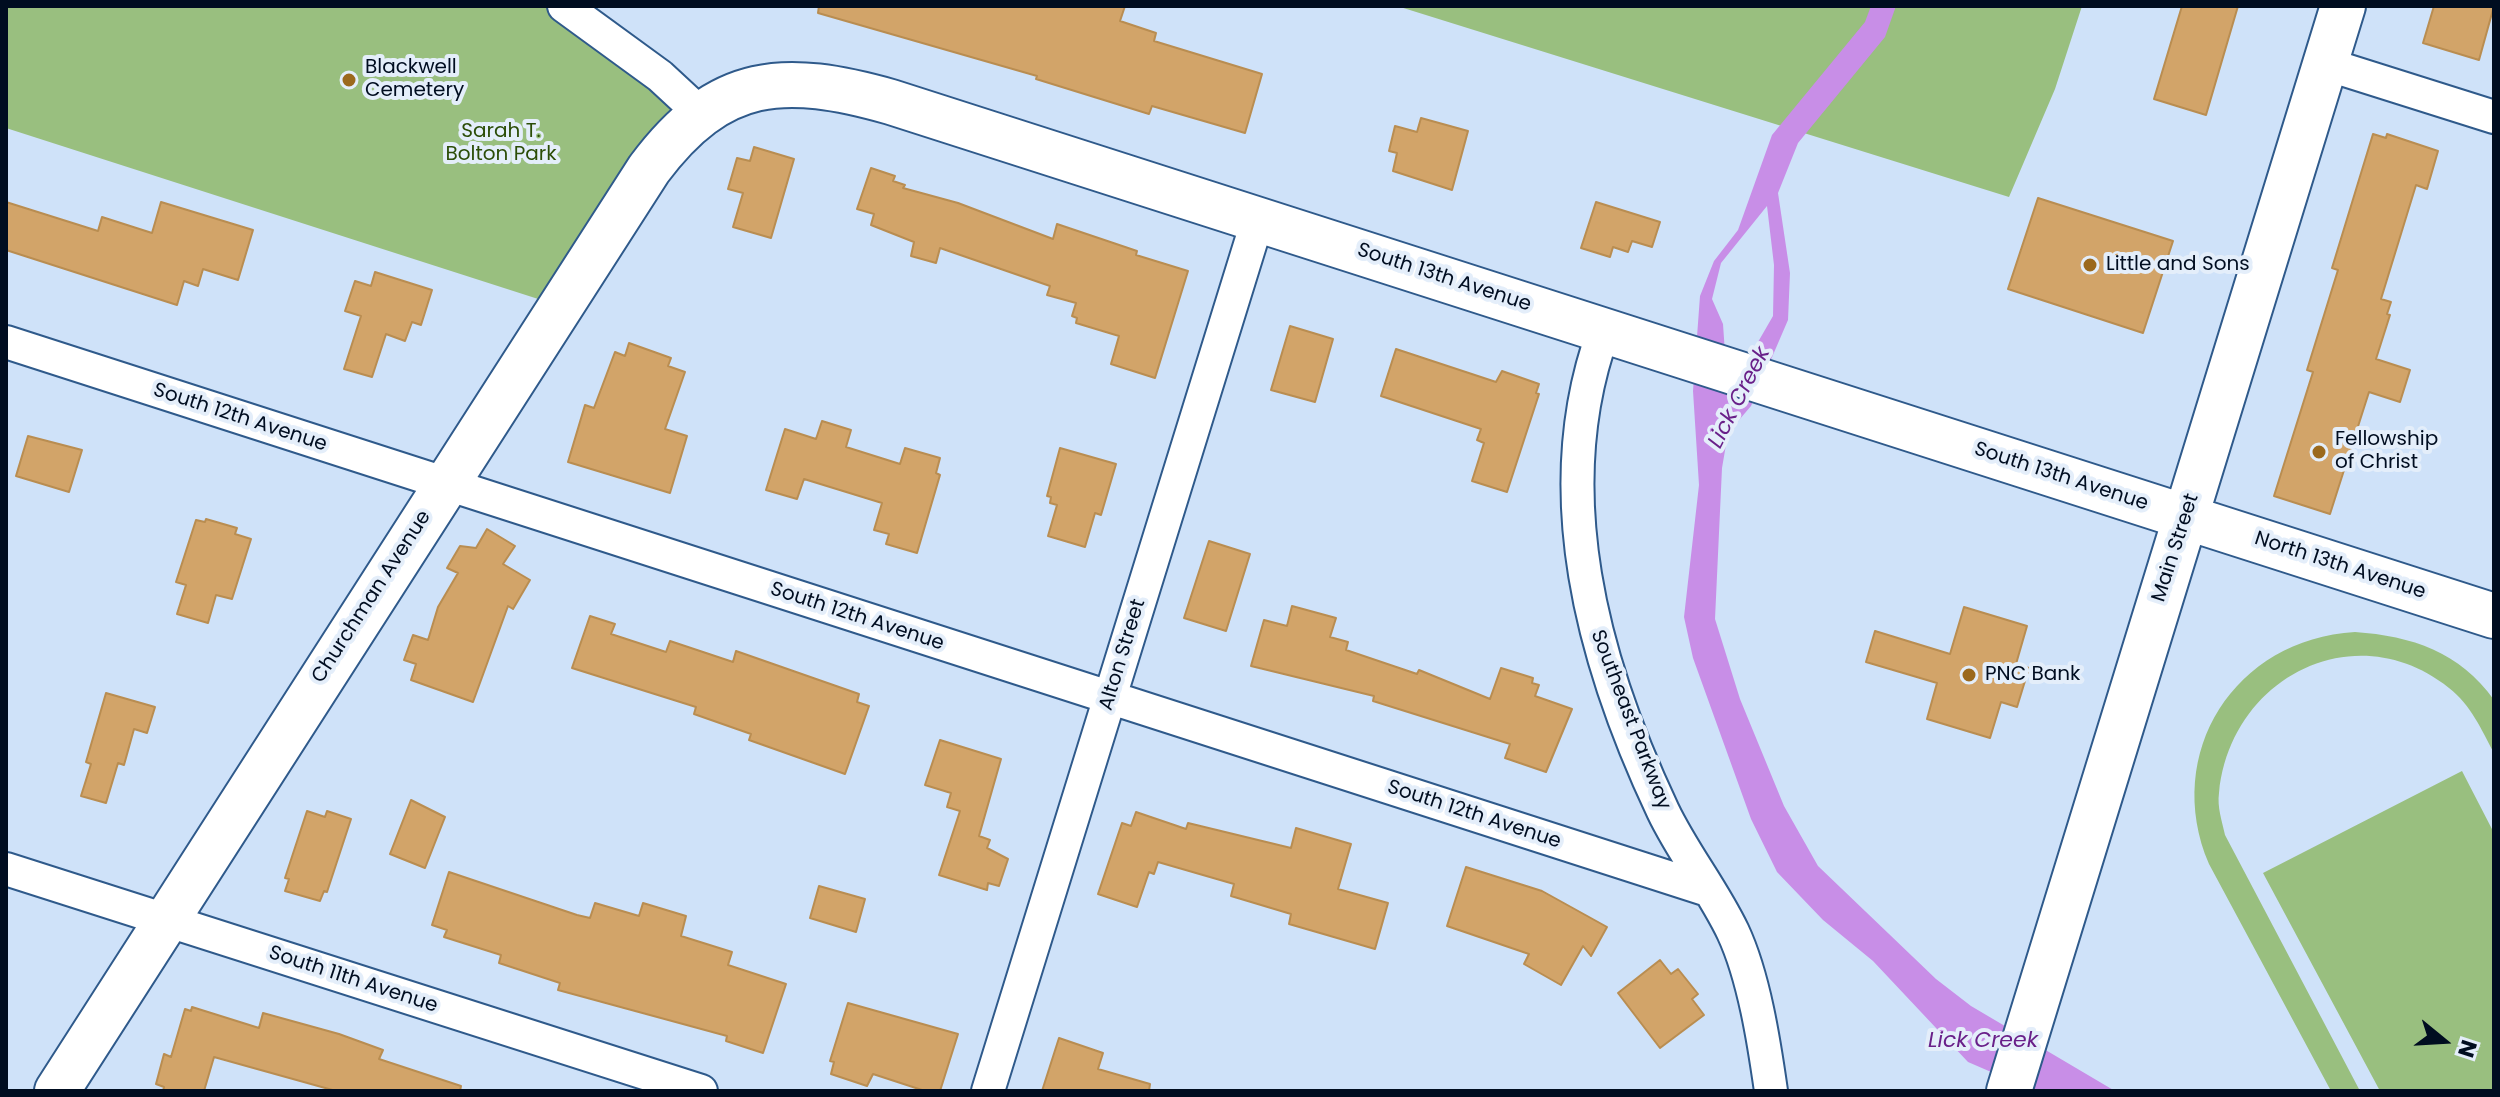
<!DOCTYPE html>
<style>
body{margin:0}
#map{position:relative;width:2500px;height:1097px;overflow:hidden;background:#cfe2f9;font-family:Poppins,sans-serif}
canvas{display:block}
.frame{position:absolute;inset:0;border:8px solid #000d20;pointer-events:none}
.north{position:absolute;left:2404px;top:1001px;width:80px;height:80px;-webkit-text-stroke:6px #e4eefa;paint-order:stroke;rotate:108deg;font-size:22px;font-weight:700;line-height:32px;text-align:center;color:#000d20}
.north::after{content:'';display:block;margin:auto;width:28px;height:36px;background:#000d20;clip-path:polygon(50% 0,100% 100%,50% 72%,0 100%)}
</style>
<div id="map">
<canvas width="2500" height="1097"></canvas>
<div class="frame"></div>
<div class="north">N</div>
</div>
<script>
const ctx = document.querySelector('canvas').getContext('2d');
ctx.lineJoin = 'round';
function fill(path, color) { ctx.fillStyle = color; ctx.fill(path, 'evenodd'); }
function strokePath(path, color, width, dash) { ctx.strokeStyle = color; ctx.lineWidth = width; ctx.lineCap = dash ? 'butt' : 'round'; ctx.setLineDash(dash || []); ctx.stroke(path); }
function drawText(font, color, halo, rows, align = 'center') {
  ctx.font = font + ' Poppins,sans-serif'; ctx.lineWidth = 8; ctx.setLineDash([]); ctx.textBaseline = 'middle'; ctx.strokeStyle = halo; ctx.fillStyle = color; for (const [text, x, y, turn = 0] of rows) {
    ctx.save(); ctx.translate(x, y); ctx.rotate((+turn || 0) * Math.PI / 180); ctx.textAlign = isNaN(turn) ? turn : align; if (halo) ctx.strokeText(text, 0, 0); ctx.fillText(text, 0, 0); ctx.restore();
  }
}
const green = new Path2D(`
 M 6,6 L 597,6 L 591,27 L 701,114 L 560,306 L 6,128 Z
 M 1397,6 L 2082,6 L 2055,89 L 2009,197 Z
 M 2355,632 C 2412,636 2460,652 2494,700 L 2494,753 C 2481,729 2471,705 2449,688 C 2355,613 2230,678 2219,793 C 2217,807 2222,821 2225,835 L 2360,1091 L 2331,1091 L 2209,864 C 2162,753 2235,639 2355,632 Z
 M 2462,771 L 2494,833 L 2494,1091 L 2380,1091 L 2263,873 Z`);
const water = new Path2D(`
 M 1871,6 L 1896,6 L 1885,37 L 1798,143 L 1778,193 L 1790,273 L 1788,320 L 1751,406 L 1728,433 L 1722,468 L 1715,619 L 1740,699 L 1784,806 L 1818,866 L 1936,979 L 1971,1006 L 2115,1091 L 2035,1091 L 1968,1062 L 1873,961 L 1823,920 L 1777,872 L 1751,819 L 1693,658 L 1684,617 L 1699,485 L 1693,391 L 1700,296 L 1714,261 L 1738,230 L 1772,135 L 1865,22 ZM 1767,206 L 1774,265 L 1773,316 L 1758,342 L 1729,411 L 1723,324 L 1712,299 L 1721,263 Z`);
const building = new Path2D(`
 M 819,6 L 1125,6 L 1120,21 L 1156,33 L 1154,41 L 1262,74 L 1245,133 L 1152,106 L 1149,114 L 1036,79 L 1037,76 L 818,13 Z
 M 2182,6 L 2238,6 L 2206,115 L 2154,99 Z
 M 2434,6 L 2494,6 L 2479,60 L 2423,43 Z
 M 1421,118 L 1468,131 L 1452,190 L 1393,171 L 1397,153 L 1389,151 L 1395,126 L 1417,132 Z
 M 2373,134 L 2386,138 L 2387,134 L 2438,151 L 2427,189 L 2416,185 L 2381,299 L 2391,302 L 2387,314 L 2390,315 L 2376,359 L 2410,370 L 2400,402 L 2369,392 L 2330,514 L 2274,496 L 2313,372 L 2307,370 L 2338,270 L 2332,268 Z
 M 754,147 L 794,159 L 771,238 L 733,227 L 743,193 L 728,189 L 737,158 L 750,161 Z
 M 871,168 L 895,176 L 893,181 L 905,185 L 903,188 L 958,203 L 1053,239 L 1057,224 L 1137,251 L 1136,255 L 1188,271 L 1155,378 L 1111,364 L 1119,336 L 1076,323 L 1077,318 L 1072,316 L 1076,303 L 1047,295 L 1050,286 L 940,248 L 936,263 L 911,256 L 914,242 L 871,225 L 874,214 L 857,209 Z
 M 2038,198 L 2173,241 L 2143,333 L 2008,289 Z
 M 6,202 L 98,231 L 102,217 L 152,233 L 161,202 L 253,230 L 238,280 L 203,269 L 198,286 L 184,281 L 177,305 L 6,250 Z
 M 1596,202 L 1660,222 L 1652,247 L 1632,241 L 1628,252 L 1613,247 L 1610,257 L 1581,248 Z
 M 375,272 L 432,290 L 421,325 L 412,322 L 405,341 L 386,334 L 372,377 L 344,369 L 361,316 L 345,311 L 355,281 L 371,286 Z
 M 1290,326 L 1333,339 L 1315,402 L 1271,390 Z
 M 629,343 L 671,358 L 668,366 L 685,372 L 665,429 L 687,436 L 670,493 L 568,462 L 585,405 L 594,408 L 615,352 L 625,356 Z
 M 1396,349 L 1496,382 L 1502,371 L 1539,384 L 1536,393 L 1539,394 L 1507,492 L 1472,481 L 1484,443 L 1477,440 L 1481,429 L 1381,396 Z
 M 822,421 L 851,430 L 846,447 L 900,464 L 905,448 L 940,458 L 936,473 L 940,475 L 917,553 L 886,544 L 889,534 L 874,530 L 882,503 L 804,479 L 797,499 L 766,490 L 785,429 L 816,439 Z
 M 28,436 L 82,450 L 69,492 L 16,476 Z
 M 1060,448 L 1116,464 L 1101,515 L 1095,513 L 1085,547 L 1048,536 L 1057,505 L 1050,503 L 1051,497 L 1047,496 Z
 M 206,519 L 237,528 L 235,534 L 251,539 L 232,599 L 216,595 L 208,623 L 177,614 L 186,585 L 176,582 L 196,520 L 205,522 Z
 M 487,529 L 515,546 L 503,564 L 530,580 L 513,609 L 508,606 L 473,702 L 411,680 L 416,664 L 404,660 L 413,635 L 428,640 L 438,607 L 458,573 L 447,568 L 460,546 L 476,548 Z
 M 1209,541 L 1250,554 L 1226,631 L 1184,618 Z
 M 1292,606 L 1336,618 L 1330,637 L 1348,642 L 1346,650 L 1417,674 L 1419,670 L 1490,699 L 1501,668 L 1533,678 L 1532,683 L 1539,685 L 1535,696 L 1572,709 L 1546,772 L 1505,758 L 1510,744 L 1373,701 L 1374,696 L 1251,666 L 1264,620 L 1287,626 Z
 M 1964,607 L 2027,626 L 2016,664 L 2029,668 L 2017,707 L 2001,702 L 1990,738 L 1927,719 L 1937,683 L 1866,662 L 1875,631 L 1950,654 Z
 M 590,616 L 615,624 L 611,634 L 666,652 L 670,641 L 733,662 L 736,651 L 859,694 L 857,702 L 869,706 L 845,774 L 749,740 L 751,734 L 694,714 L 696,707 L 572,668 Z
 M 106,693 L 155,707 L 147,733 L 134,729 L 124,765 L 118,763 L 106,803 L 81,796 L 91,764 L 86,762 Z
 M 940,740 L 1001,759 L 979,836 L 990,840 L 987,848 L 1008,859 L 999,886 L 988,883 L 987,890 L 939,875 L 960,811 L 947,807 L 951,793 L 925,785 Z
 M 411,800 L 445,817 L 425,868 L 390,854 Z
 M 307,811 L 325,817 L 327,811 L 351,819 L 327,892 L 324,891 L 320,901 L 285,891 L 289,879 L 285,878 Z
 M 1136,812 L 1186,829 L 1188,823 L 1291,848 L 1296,828 L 1351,844 L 1338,889 L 1388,903 L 1375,949 L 1289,924 L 1291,914 L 1231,896 L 1234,884 L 1158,862 L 1154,874 L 1149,872 L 1137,907 L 1098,894 L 1122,823 L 1131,826 Z
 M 1466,867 L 1542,891 L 1607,927 L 1591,956 L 1583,946 L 1561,985 L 1524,964 L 1529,954 L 1447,926 Z
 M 449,872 L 577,915 L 590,918 L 595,903 L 639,916 L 643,903 L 686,916 L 681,936 L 732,952 L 728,965 L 786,984 L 763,1053 L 726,1041 L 727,1036 L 558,990 L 560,983 L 499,963 L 501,955 L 444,937 L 447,930 L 432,925 Z
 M 819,886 L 865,899 L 856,932 L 810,918 Z
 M 1660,960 L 1671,974 L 1678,969 L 1698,994 L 1692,999 L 1704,1015 L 1660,1048 L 1618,993 Z
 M 848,1003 L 958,1034 L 940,1091 L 925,1091 L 873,1074 L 867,1086 L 831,1074 L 834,1062 L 830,1061 Z
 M 192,1007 L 259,1028 L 263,1013 L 339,1034 L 383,1050 L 379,1059 L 461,1086 L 460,1091 L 336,1091 L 214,1057 L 204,1091 L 163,1091 L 164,1087 L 156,1084 L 164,1054 L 171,1057 L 185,1009 L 191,1011 Z
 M 1059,1038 L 1103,1053 L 1098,1069 L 1150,1084 L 1149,1091 L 1042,1091 Z`);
const street = new Path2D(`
 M 564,6 L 660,76 L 701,114
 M 2326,64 L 2494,117
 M 1604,330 C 1545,490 1593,663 1663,811 C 1683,853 1713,890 1733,932 C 1754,977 1764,1042 1771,1091
 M 6,342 L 1708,890
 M 6,869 L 701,1091
 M 988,1091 L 1258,219`);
const secondary = new Path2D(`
 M 57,1091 L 649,169 C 720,74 784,72 891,102 L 2494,616
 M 2009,1091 L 2343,6`);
const markers = [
 [349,80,8,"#9b691d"],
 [2090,265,8,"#9b691d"],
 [2319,452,8,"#9b691d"],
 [1969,675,8,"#9b691d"]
];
const poiNames = [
 ["Blackwell",365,68],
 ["Cemetery",365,91],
 ["Little and Sons",2106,265],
 ["Fellowship",2335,440],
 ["of Christ",2335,463],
 ["PNC Bank",1985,675]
];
const parkNames = [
 ["Sarah T.",501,132],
 ["Bolton Park",501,155]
];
const streetNames = [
 ["South 13th Avenue",1444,278,18],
 ["South 12th Avenue",240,418,18],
 ["South 13th Avenue",2061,477,18],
 ["Main Street",2176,548,-72],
 ["North 13th Avenue",2340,566,18],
 ["Churchman Avenue",372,597,-57],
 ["South 12th Avenue",857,617,18],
 ["Alton Street",1123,655,-73],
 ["Southeast Parkway",1630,720,69],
 ["South 12th Avenue",1474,815,18],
 ["South 11th Avenue",353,980,18]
];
const waterNames = [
 ["Lick Creek",1740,398,-63],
 ["Lick Creek",1983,1041]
];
fill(green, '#99bf7f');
fill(water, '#c88ee7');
fill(building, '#d2a469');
strokePath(building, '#b98d51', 2);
strokePath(street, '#2f5a8b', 36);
strokePath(secondary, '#2f5a8b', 48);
strokePath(street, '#fff', 32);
strokePath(secondary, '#fff', 44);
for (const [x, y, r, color] of markers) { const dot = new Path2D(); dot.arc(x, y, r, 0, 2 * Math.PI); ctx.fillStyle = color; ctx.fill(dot); strokePath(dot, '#e4eefa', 3); }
drawText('20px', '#000d20', '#e4eefa', poiNames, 'left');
drawText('20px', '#2b4d07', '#e4eefa', parkNames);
drawText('20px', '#000d20', '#e4eefa', streetNames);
drawText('italic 22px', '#692089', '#e4eefa', waterNames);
</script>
